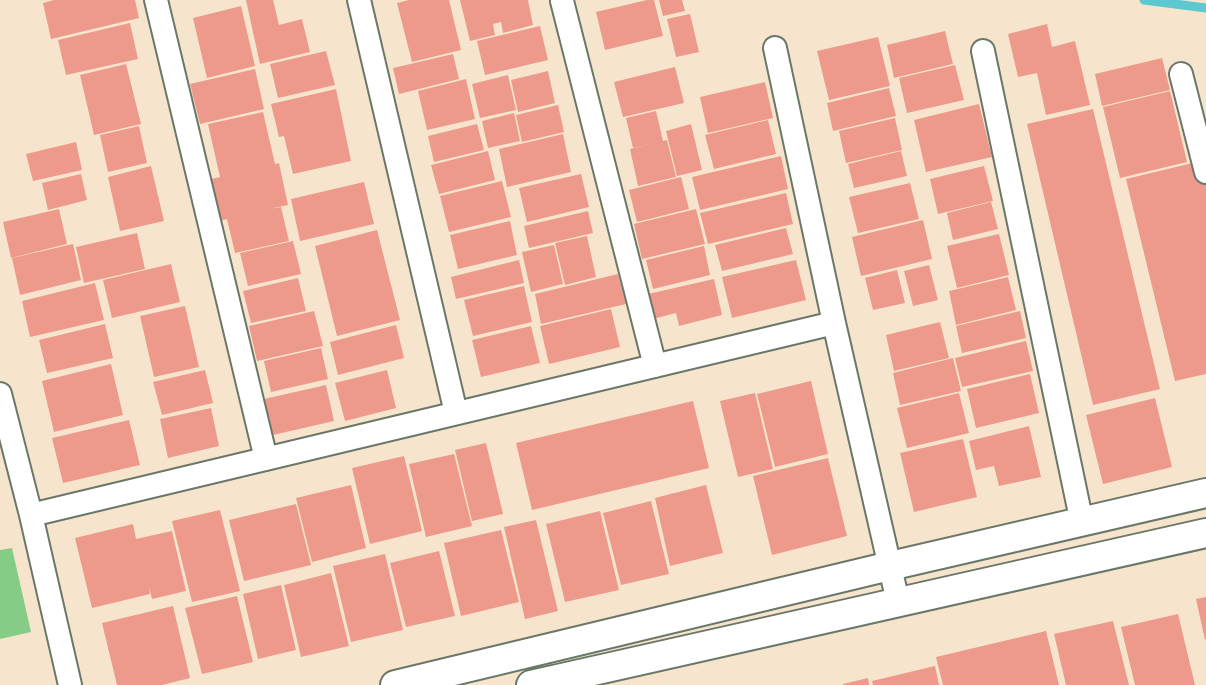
<!DOCTYPE html>
<style>
body{margin:0}
canvas{display:block;background:#f6e5cc}
</style>
<canvas width="1206" height="685"></canvas>
<script>
const ctx = document.querySelector('canvas').getContext('2d');
ctx.lineJoin = 'round';
function fill(path, color) { ctx.fillStyle = color; ctx.fill(path, 'evenodd'); }
function strokePath(path, color, width, dash) { ctx.strokeStyle = color; ctx.lineWidth = width; ctx.lineCap = dash ? 'butt' : 'round'; ctx.setLineDash(dash || []); ctx.stroke(path); }
const green = new Path2D(`
 M 12,548 L 31,632 L 0,639 L 0,550 Z`);
const stream = new Path2D(`
 M 1144,0 L 1206,8`);
const building = new Path2D(`
 M 54,0 L 135,0 L 139,18 L 51,39 L 43,3 Z
 M 246,0 L 273,0 L 279,25 L 302,19 L 310,52 L 260,64 Z
 M 409,0 L 449,0 L 461,50 L 412,62 L 397,3 Z
 M 460,0 L 528,0 L 533,25 L 503,33 L 501,22 L 493,24 L 495,35 L 470,41 Z
 M 647,0 L 654,0 L 663,36 L 605,50 L 596,12 Z
 M 659,0 L 682,0 L 685,11 L 663,16 Z
 M 241,6 L 255,66 L 207,78 L 193,18 Z
 M 690,14 L 699,52 L 676,57 L 667,19 Z
 M 130,23 L 138,59 L 66,75 L 58,40 Z
 M 1047,24 L 1052,47 L 1075,41 L 1090,105 L 1046,115 L 1037,73 L 1018,77 L 1008,34 Z
 M 540,26 L 548,60 L 485,75 L 477,41 Z
 M 945,31 L 953,64 L 894,78 L 887,45 Z
 M 878,37 L 890,86 L 829,100 L 817,51 Z
 M 326,51 L 335,85 L 278,98 L 270,64 Z
 M 453,54 L 459,79 L 399,94 L 393,68 Z
 M 1162,58 L 1170,90 L 1102,106 L 1095,74 Z
 M 126,64 L 141,124 L 94,135 L 80,75 Z
 M 955,65 L 964,100 L 907,113 L 899,78 Z
 M 675,67 L 684,103 L 623,117 L 614,82 Z
 M 255,69 L 264,109 L 200,124 L 190,84 Z
 M 548,71 L 555,103 L 518,112 L 511,80 Z
 M 508,75 L 516,110 L 480,118 L 472,84 Z
 M 466,79 L 475,119 L 427,130 L 418,91 Z
 M 765,82 L 773,118 L 708,133 L 700,97 Z
 M 889,88 L 896,116 L 833,131 L 827,103 Z
 M 336,89 L 351,161 L 293,174 L 284,136 L 279,137 L 271,104 Z
 M 1170,91 L 1187,162 L 1120,178 L 1103,107 Z
 M 979,104 L 992,157 L 926,172 L 914,120 Z
 M 558,105 L 564,132 L 522,142 L 516,115 Z
 M 1093,109 L 1160,389 L 1093,405 L 1027,124 Z
 M 656,111 L 663,141 L 633,148 L 626,118 Z
 M 263,112 L 275,164 L 279,163 L 288,205 L 269,209 L 281,207 L 289,241 L 235,253 L 227,219 L 216,222 L 207,180 L 220,177 L 208,124 Z
 M 514,113 L 520,141 L 488,148 L 482,121 Z
 M 895,118 L 902,150 L 846,163 L 839,131 Z
 M 768,120 L 776,154 L 714,169 L 705,135 Z
 M 477,124 L 484,150 L 434,162 L 428,136 Z
 M 691,124 L 702,170 L 677,176 L 666,131 Z
 M 139,126 L 147,163 L 108,172 L 100,135 Z
 M 563,134 L 571,172 L 507,187 L 499,149 Z
 M 667,140 L 676,177 L 638,186 L 630,149 Z
 M 76,142 L 82,170 L 33,181 L 26,154 Z
 M 488,151 L 495,180 L 439,194 L 431,165 Z
 M 901,151 L 907,176 L 854,188 L 848,164 Z
 M 781,156 L 788,189 L 700,210 L 692,177 Z
 M 1201,161 L 1206,181 L 1206,374 L 1175,381 L 1126,179 Z
 M 151,166 L 164,221 L 120,231 L 108,177 Z
 M 984,166 L 993,201 L 938,214 L 930,179 Z
 M 81,174 L 87,200 L 48,210 L 42,183 Z
 M 581,174 L 589,207 L 527,222 L 519,188 Z
 M 681,177 L 689,209 L 637,222 L 629,190 Z
 M 502,181 L 511,217 L 449,232 L 440,196 Z
 M 364,182 L 374,224 L 300,241 L 291,199 Z
 M 910,183 L 919,219 L 858,233 L 849,197 Z
 M 786,193 L 793,224 L 708,244 L 700,213 Z
 M 991,202 L 998,229 L 953,240 L 947,213 Z
 M 59,209 L 67,244 L 11,258 L 3,222 Z
 M 696,209 L 705,244 L 642,259 L 634,224 Z
 M 588,211 L 593,233 L 529,248 L 524,226 Z
 M 923,220 L 932,259 L 861,276 L 852,237 Z
 M 510,221 L 517,255 L 458,269 L 450,235 Z
 M 786,228 L 793,254 L 722,271 L 715,245 Z
 M 377,230 L 400,320 L 337,336 L 315,246 Z
 M 137,233 L 145,269 L 84,283 L 76,247 Z
 M 999,234 L 1009,275 L 957,288 L 947,246 Z
 M 587,236 L 596,277 L 565,285 L 555,243 Z
 M 293,241 L 301,274 L 248,286 L 240,253 Z
 M 73,244 L 81,280 L 20,295 L 12,258 Z
 M 554,245 L 563,284 L 531,292 L 522,252 Z
 M 704,246 L 710,275 L 653,289 L 646,260 Z
 M 519,260 L 524,283 L 456,299 L 451,277 Z
 M 796,260 L 806,300 L 732,318 L 722,277 Z
 M 171,264 L 180,302 L 112,318 L 103,280 Z
 M 929,265 L 938,300 L 913,306 L 904,271 Z
 M 897,270 L 905,303 L 873,310 L 865,278 Z
 M 618,274 L 626,304 L 541,324 L 535,294 Z
 M 1008,277 L 1016,310 L 956,325 L 949,291 Z
 M 298,278 L 306,311 L 251,323 L 243,291 Z
 M 714,279 L 722,315 L 679,326 L 676,313 L 653,319 L 648,294 Z
 M 95,283 L 104,320 L 30,337 L 22,301 Z
 M 524,286 L 532,322 L 473,336 L 464,300 Z
 M 185,306 L 199,367 L 154,377 L 140,316 Z
 M 611,309 L 620,347 L 549,364 L 540,326 Z
 M 314,311 L 323,346 L 257,361 L 249,326 Z
 M 1020,311 L 1026,338 L 962,353 L 956,326 Z
 M 940,322 L 949,358 L 894,371 L 886,335 Z
 M 105,324 L 113,358 L 47,373 L 39,340 Z
 M 396,325 L 404,358 L 338,375 L 330,342 Z
 M 531,326 L 540,363 L 481,377 L 472,340 Z
 M 1026,341 L 1033,371 L 962,387 L 955,358 Z
 M 321,348 L 328,379 L 271,392 L 264,361 Z
 M 953,358 L 961,391 L 900,405 L 893,373 Z
 M 111,364 L 123,415 L 54,432 L 42,381 Z
 M 205,370 L 213,403 L 162,415 L 153,382 Z
 M 387,370 L 396,408 L 345,421 L 335,383 Z
 M 1030,374 L 1039,413 L 976,428 L 967,389 Z
 M 811,381 L 828,454 L 775,467 L 757,394 Z
 M 326,385 L 334,421 L 273,435 L 264,399 Z
 M 755,393 L 773,469 L 738,477 L 720,401 Z
 M 959,393 L 969,433 L 907,448 L 897,408 Z
 M 1155,398 L 1172,467 L 1103,484 L 1086,415 Z
 M 693,401 L 709,468 L 532,510 L 516,443 Z
 M 211,408 L 219,446 L 168,458 L 160,419 Z
 M 129,420 L 140,465 L 63,483 L 52,438 Z
 M 1029,426 L 1041,477 L 999,486 L 994,466 L 976,470 L 969,441 Z
 M 963,439 L 977,497 L 914,512 L 900,453 Z
 M 486,443 L 503,514 L 472,521 L 455,450 Z
 M 454,454 L 472,526 L 426,537 L 409,464 Z
 M 404,456 L 422,531 L 370,544 L 352,468 Z
 M 828,458 L 847,536 L 772,555 L 753,476 Z
 M 351,485 L 366,548 L 312,562 L 296,498 Z
 M 706,485 L 723,553 L 670,566 L 655,498 Z
 M 651,501 L 669,574 L 621,585 L 603,513 Z
 M 296,504 L 311,565 L 244,581 L 229,520 Z
 M 220,510 L 240,591 L 192,602 L 172,521 Z
 M 600,511 L 619,590 L 565,602 L 546,524 Z
 M 536,520 L 558,611 L 525,619 L 504,527 Z
 M 133,524 L 136,539 L 172,531 L 186,591 L 152,599 L 149,587 L 150,594 L 92,608 L 75,538 Z
 M 501,530 L 519,602 L 461,616 L 444,543 Z
 M 439,551 L 455,616 L 406,627 L 390,563 Z
 M 385,554 L 403,630 L 351,642 L 333,566 Z
 M 331,573 L 349,646 L 301,657 L 284,585 Z
 M 281,585 L 296,650 L 258,659 L 243,594 Z
 M 237,596 L 253,662 L 202,674 L 185,608 Z
 M 1206,597 L 1206,639 L 1205,640 L 1196,599 Z
 M 173,606 L 190,678 L 162,685 L 117,685 L 102,623 Z
 M 1178,614 L 1195,685 L 1135,685 L 1121,627 Z
 M 1113,621 L 1129,685 L 1066,685 L 1054,634 Z
 M 1046,631 L 1059,685 L 943,685 L 936,657 Z
 M 935,666 L 939,685 L 873,685 L 872,681 Z
 M 868,678 L 869,685 L 843,685 L 843,684 Z`);
const minor = new Path2D(`
 M 156,0 L 266,459
 M 359,0 L 456,413
 M 562,1 L 655,366
 M 775,48 L 834,323 L 898,602
 M 983,51 L 1082,523
 M 1181,74 L 1206,172
 M 0,394 L 31,515 L 70,685
 M 31,515 L 834,323`);
const tertiary = new Path2D(`
 M 395,685 L 890,566 L 1206,493
 M 531,685 L 1206,533`);
fill(green, '#85cc87');
strokePath(stream, '#5cc9d0', 9);
fill(building, '#ed9a8d');
strokePath(minor, '#6a7869', 26);
strokePath(tertiary, '#6a7869', 32);
strokePath(minor, '#fff', 22);
strokePath(tertiary, '#fff', 28);
</script>
